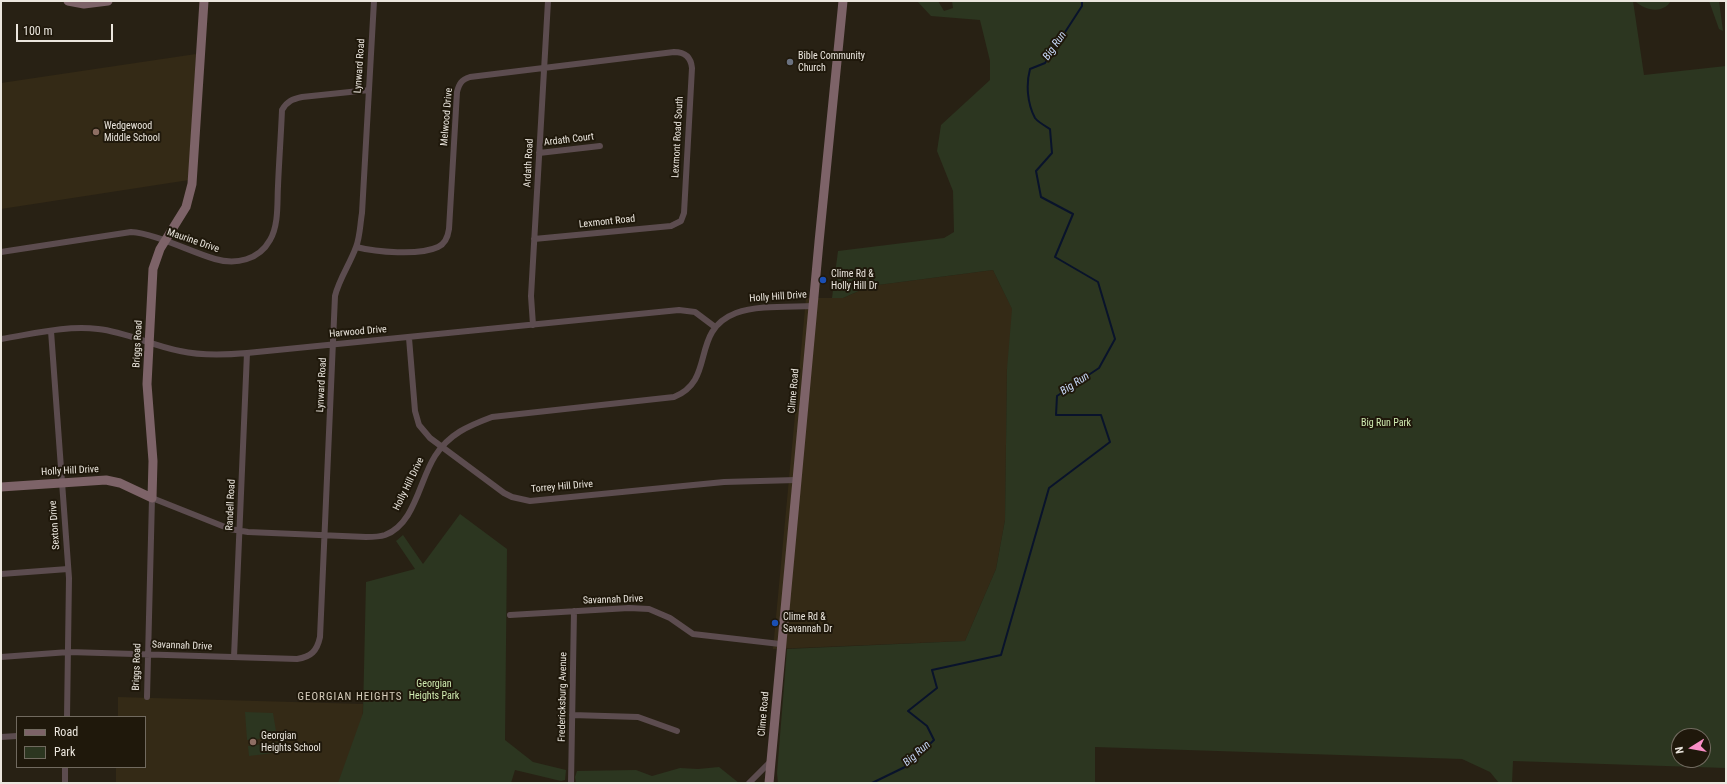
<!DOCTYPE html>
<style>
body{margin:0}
#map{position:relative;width:1727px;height:784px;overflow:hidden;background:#282114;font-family:"Roboto Condensed",sans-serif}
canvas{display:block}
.frame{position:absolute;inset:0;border:2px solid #ebe6de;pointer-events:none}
.legend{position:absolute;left:16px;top:716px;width:130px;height:52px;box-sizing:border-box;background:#1f180b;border:1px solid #716a5f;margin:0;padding:5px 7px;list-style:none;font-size:12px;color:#ebe6de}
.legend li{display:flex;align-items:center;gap:8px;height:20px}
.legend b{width:20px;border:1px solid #716a5f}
.north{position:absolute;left:1671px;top:728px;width:40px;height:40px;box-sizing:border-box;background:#1f180b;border:1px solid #716a5f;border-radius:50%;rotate:259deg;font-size:11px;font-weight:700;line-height:16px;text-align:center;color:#ebe6de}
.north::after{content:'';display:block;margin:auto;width:14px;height:18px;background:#fa8fc7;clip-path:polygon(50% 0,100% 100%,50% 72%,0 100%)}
.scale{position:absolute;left:16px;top:24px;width:97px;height:18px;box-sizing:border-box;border:2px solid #ebe6de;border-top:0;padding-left:5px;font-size:12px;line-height:14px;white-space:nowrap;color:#ebe6de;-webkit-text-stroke:3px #1f180b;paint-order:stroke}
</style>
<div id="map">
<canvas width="1727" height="784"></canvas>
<div class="frame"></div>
<ul class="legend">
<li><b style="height:5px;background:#7d6368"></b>Road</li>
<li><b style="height:11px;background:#2c3620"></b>Park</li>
</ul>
<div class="north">N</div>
<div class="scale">100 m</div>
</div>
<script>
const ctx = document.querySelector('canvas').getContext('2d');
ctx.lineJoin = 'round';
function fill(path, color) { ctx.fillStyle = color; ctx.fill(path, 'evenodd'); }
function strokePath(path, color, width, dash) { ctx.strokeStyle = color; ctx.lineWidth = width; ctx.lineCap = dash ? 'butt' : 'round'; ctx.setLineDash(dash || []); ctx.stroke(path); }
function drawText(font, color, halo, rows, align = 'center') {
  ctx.font = font + ' "Roboto Condensed",sans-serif'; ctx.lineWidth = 4; ctx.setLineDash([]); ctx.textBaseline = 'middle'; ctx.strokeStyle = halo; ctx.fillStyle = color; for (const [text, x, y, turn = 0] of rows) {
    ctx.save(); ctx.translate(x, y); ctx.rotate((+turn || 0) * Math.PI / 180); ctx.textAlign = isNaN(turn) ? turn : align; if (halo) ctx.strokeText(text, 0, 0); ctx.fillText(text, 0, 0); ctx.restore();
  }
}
const built = new Path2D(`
 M 196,54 L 189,180 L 1,209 L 1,83 Z
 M 993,270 L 1032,349 L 1007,369 L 1005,520 L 996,569 L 965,641 L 773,649 L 806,298 L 843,298 L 870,286 Z
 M 118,697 L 363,704 L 361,783 L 116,783 L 116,767 L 145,767 L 145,717 L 118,717 Z`);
const green = new Path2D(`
 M 917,1 L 938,1 L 944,11 L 953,8 L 952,1 L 1633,1 L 1644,75 L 1726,66 L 1726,768 L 1513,761 L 1512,783 L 1499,783 L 1490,772 L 1462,759 L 1095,747 L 1095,783 L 778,783 L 777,773 L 787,649 L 965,641 L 996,569 L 1005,520 L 1007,369 L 1012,309 L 993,270 L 870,286 L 843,298 L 832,298 L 838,251 L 944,238 L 954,232 L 953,191 L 937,151 L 941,125 L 990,80 L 990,61 L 980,20 L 931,16 ZM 1679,736 L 1703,736 L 1703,760 L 1679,760 Z
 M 1635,1 L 1671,1 C 1663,14 1645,11 1635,1 Z
 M 1709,1 L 1719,1 L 1723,31 L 1719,29 Z
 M 460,514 L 507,549 L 505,740 L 533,762 L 566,770 L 565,780 L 561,781 L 515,770 L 511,783 L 338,783 L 363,713 L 366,582 L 415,569 L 396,541 L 403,535 L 423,564 Z
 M 245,712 L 273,713 L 277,737 L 247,740 Z
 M 280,742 L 282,752 L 249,756 L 248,746 Z
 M 719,767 L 739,783 L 576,783 L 575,777 L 577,771 L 636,770 L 652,776 L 680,768 L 698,769 Z`);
const stream = new Path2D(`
 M 872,783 L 907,766 L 934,740 L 927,726 L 908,711 L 937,688 L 932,670 L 1001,655 L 1049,488 L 1110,442 L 1101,415 L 1056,415 L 1057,396 L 1099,368 L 1115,339 L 1098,282 L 1055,257 L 1073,214 L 1041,197 L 1036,171 L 1052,153 L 1050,129 C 1045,126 1038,122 1035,118 C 1027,103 1026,84 1030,69 L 1045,63 L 1082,6 L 1082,1`);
const street = new Path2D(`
 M 539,153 L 600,146
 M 356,247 C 376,252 419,256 438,247 C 445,244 448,236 449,229 L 457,92 C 459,84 461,80 470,77 L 674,52 C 685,52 691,57 692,68 L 684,213 L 681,221 L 671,226 L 534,239
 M 1,252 L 131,232 C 154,233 191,252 215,259 C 236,265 259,260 270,240 C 279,225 277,202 278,186 C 279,161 281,135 282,110 C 287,101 293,99 302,97 L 369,90
 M 533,325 L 531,296 L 548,1
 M 51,331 L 69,578 L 67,717
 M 409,338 L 415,411 L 419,425 L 430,438 L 504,493 L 512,497 L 530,501 L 724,482 L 796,480
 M 1,339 C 33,334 66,325 98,329 C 127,332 152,346 180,351 C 202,356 225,355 247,353 L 679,310 L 695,312 L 715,327
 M 1,574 L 68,569
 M 510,615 L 629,608 L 649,609 L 670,618 L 693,634 L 780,644
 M 1,657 L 69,652 L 297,659 C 311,657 317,651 320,637 L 335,296 C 339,279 350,264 356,247 C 360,237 360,225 362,213 L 374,1
 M 234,657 L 247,353
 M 147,697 L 152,498 L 230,529 L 248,532 L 366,537 C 372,537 379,537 385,535 C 415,524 419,481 435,456 C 449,434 468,426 492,417 L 674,397 C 717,380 689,331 736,313 C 757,305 790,307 813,306
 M 572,715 L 638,717 L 677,731
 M 1,737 L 17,736
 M 65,783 L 65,767
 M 571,783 L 574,611
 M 749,783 L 771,761`);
const secondary = new Path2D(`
 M 68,1 L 84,4 L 108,1
 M 1,487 L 106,480 L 120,483 L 152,498 L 153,461 L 147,384 L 153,269 L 160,249 L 186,207 L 192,184 L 204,1
 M 769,783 L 819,242 L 843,1`);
const markers = [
 [790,62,4,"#6b7280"],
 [96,132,4,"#8d6e63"],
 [823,280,4,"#1a4fb4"],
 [775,623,4,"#1a4fb4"],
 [253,742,4,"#8d6e63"]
];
const poiNames = [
 ["Bible Community",798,56],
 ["Church",798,68],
 ["Wedgewood",104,126],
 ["Middle School",104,138],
 ["Clime Rd &",831,274],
 ["Holly Hill Dr",831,286],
 ["Clime Rd &",783,617],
 ["Savannah Dr",783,629],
 ["Georgian",261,736],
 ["Heights School",261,748]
];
const streetNames = [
 ["Lynward Road",360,66,-86],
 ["Melwood Drive",447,117,-85],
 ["Lexmont Road South",678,137,-87],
 ["Ardath Court",569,140,-7],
 ["Ardath Road",529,163,-87],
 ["Lexmont Road",607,222,-6],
 ["Maurine Drive",193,241,19],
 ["Holly Hill Drive",778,297,-4],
 ["Harwood Drive",358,332,-5],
 ["Briggs Road",138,344,-87],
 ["Lynward Road",322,385,-87],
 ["Clime Road",794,391,-85],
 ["Holly Hill Drive",70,471,-3],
 ["Holly Hill Drive",409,484,-64],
 ["Torrey Hill Drive",562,487,-5],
 ["Randell Road",231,505,-87],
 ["Sexton Drive",55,525,-94],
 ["Savannah Drive",613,600,-2],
 ["Savannah Drive",182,646,2],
 ["Briggs Road",137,667,-88],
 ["Fredericksburg Avenue",563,697,-89],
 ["Clime Road",764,714,-85]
];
const parkNames = [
 ["Big Run Park",1386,423],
 ["Georgian",434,684],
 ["Heights Park",434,696]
];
const waterNames = [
 ["Big Run",1055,46,-55],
 ["Big Run",1075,384,-33],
 ["Big Run",917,754,-41]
];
const neighbourhoodNames = [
 ["GEORGIAN HEIGHTS",350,697]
];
fill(built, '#342a16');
fill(green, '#2c3620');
strokePath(stream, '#09132b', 2);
strokePath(street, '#5c4c4f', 6);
strokePath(secondary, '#7d6368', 9);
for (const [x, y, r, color] of markers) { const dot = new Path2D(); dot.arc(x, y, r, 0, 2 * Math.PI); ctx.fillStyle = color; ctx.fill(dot); strokePath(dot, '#1f180b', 1.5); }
drawText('10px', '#ebe6de', '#1f180b', poiNames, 'left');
drawText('10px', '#ebe6de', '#1f180b', streetNames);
drawText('10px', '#cfeab0', '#1f180b', parkNames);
drawText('italic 11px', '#c9d9fa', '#1f180b', waterNames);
ctx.letterSpacing = '1px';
drawText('11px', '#d6cdbc', '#1f180b', neighbourhoodNames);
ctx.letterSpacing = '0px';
</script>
